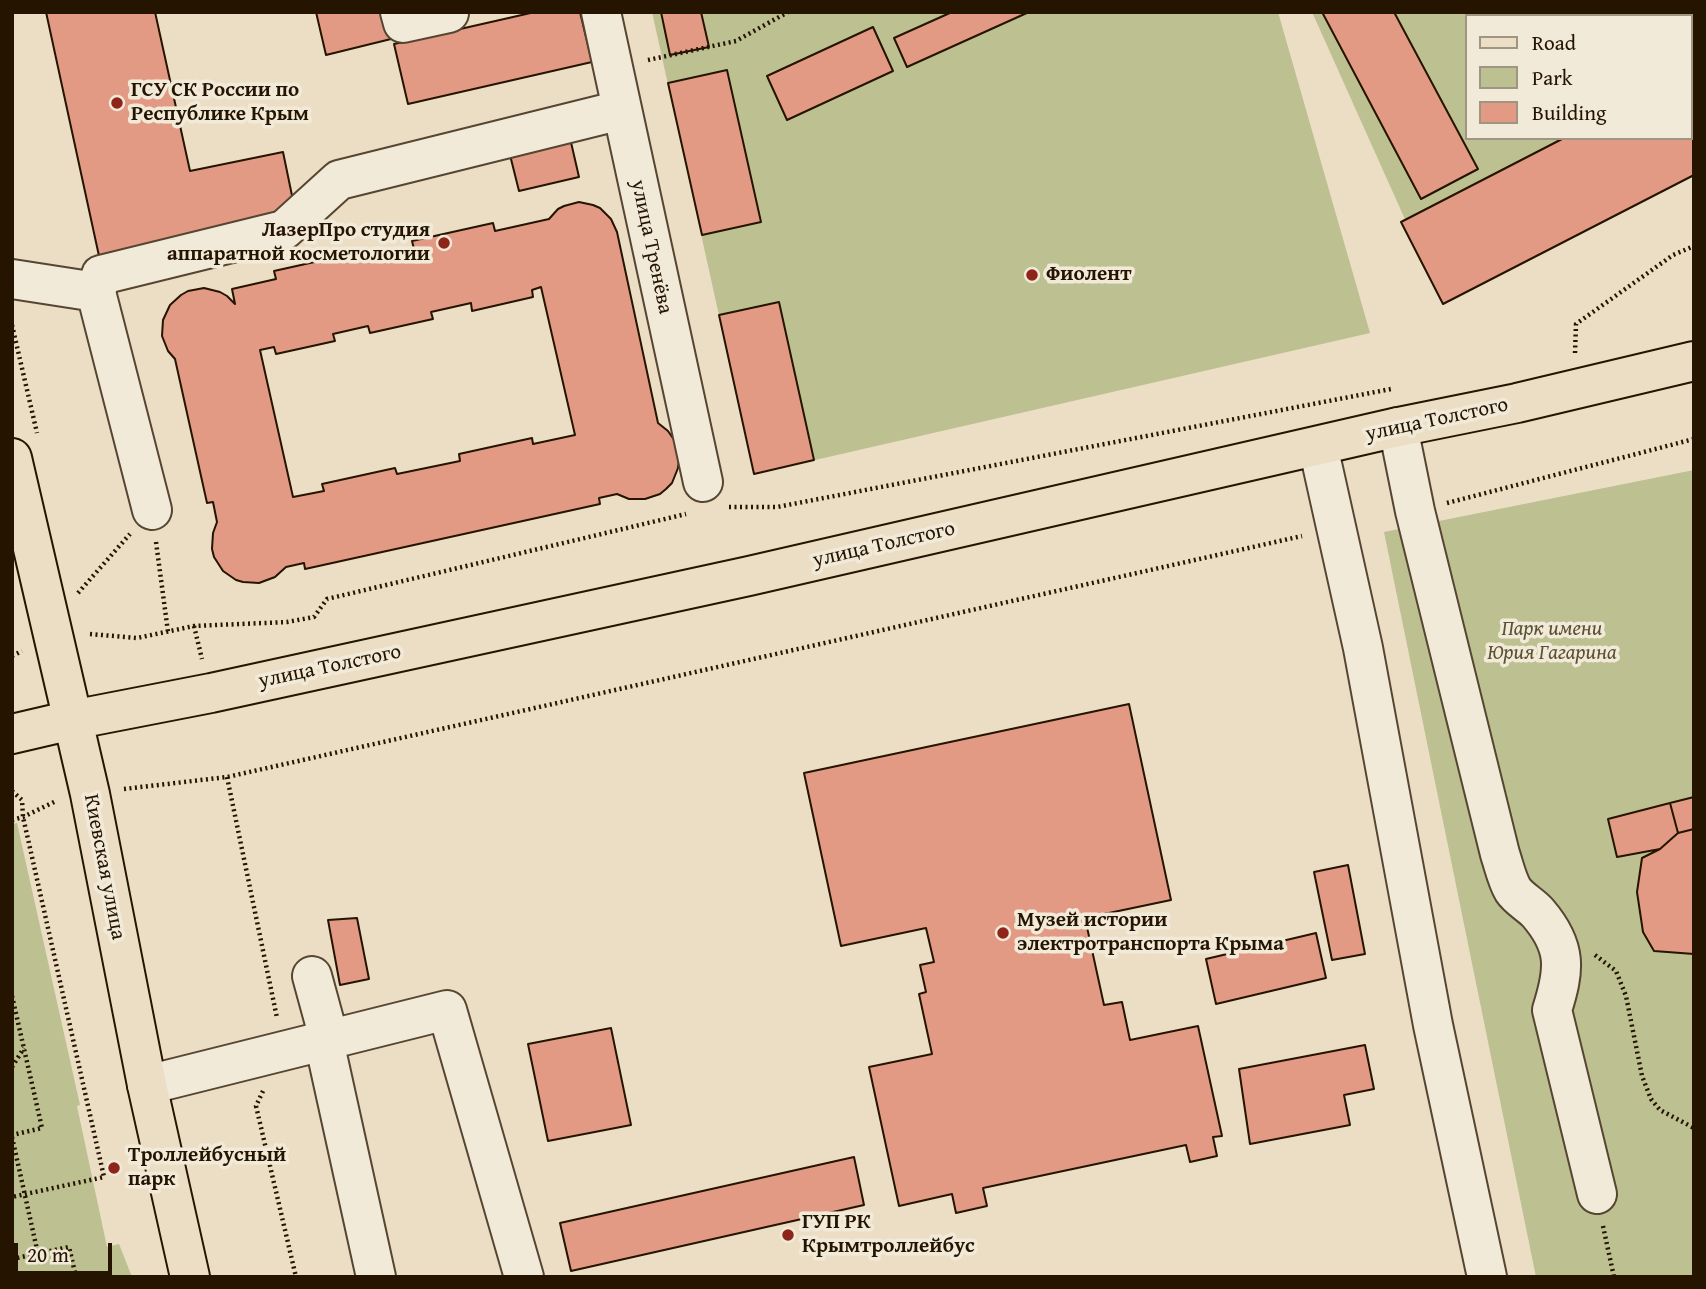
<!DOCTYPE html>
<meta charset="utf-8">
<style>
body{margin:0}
#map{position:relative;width:1706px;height:1289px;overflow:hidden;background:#ebdec5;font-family:"Gentium Book Plus",serif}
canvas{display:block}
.frame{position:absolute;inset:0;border:14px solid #241400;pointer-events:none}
.legend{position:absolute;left:1465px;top:14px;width:228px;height:126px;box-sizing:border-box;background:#f2ead9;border:2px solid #a09482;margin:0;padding:9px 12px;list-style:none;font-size:21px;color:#241400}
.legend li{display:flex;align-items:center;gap:14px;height:35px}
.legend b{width:35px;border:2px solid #a09482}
.scale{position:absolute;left:14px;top:1243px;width:98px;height:32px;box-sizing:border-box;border:4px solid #241400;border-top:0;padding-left:9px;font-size:21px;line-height:24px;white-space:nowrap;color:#241400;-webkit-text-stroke:5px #f2ead9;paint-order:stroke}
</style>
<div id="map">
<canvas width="1706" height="1289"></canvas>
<div class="frame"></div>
<ul class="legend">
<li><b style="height:9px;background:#ebdec5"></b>Road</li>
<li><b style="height:19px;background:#bdc091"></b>Park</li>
<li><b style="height:19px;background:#e39a85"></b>Building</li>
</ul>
<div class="scale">20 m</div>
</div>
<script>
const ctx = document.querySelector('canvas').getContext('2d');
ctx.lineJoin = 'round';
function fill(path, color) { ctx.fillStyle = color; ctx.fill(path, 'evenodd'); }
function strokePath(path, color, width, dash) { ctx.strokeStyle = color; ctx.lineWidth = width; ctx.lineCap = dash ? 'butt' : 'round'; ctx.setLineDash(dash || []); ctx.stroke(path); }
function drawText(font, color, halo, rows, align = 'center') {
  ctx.font = font + ' "Gentium Book Plus",serif'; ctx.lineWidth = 7; ctx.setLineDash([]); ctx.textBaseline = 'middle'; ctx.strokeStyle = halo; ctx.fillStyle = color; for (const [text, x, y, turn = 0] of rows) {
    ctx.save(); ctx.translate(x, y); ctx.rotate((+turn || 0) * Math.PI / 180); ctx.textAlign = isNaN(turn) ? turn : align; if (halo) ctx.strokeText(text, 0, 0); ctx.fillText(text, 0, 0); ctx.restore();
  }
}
const green = new Path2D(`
 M 652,12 L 1278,12 L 1370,333 L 754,474 Z
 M 1312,12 L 1649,12 L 1651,16 L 1466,16 L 1466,138 L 1690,138 L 1694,175 L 1443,304 Z
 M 1694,470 L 1694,1277 L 1536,1277 L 1384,532 Z
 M 17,823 L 80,1105 L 77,1106 L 107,1247 L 119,1244 L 132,1277 L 12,1277 L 12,824 Z`);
const building = new Path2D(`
 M 46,12 L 155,12 L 190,171 L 283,152 L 296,215 L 99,256 Z
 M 316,12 L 384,12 L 391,39 L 326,55 Z
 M 535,12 L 580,12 L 592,62 L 408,104 L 394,44 Z
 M 661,12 L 701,12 L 709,47 L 670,55 Z
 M 952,12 L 1029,12 L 907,67 L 894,38 Z
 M 1322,12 L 1394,12 L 1478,169 L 1421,199 Z
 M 1547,12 L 1609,12 L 1611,16 L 1549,16 Z
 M 873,27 L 893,71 L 787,120 L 767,76 Z
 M 727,70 L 761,222 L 702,235 L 668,83 Z
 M 1690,86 L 1694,93 L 1694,175 L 1443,304 L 1401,222 L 1564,138 L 1690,138 Z
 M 570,138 L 579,177 L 519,191 L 509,151 Z
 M 579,202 L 593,205 L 600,208 L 611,219 L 617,232 L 658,423 L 668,431 L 677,444 L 679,460 L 678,468 L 672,483 L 666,489 L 660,494 L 645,499 L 629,499 L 617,494 L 599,498 L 600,504 L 305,569 L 304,563 L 286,567 L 275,577 L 259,583 L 243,582 L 236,580 L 223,571 L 214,557 L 212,549 L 213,533 L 217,522 L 213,502 L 207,503 L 175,359 L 168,351 L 162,336 L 163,320 L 170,305 L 181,295 L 188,291 L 204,288 L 220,292 L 227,296 L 235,304 L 232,289 L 276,279 L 274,271 L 355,253 L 356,261 L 414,249 L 412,241 L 493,223 L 495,231 L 549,219 L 558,209 L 564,206 ZM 541,287 L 575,435 L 533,444 L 532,438 L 459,454 L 460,461 L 397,474 L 395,468 L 322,484 L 324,491 L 293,497 L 260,350 L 274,347 L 276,354 L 335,341 L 333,334 L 368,326 L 370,333 L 433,319 L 431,312 L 471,303 L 472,311 L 533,297 L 532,290 Z
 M 779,302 L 814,460 L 754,474 L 719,315 Z
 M 1129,704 L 1171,900 L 1085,918 L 1104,1005 L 1122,1002 L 1130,1040 L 1198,1026 L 1222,1136 L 1213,1137 L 1217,1156 L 1190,1162 L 1186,1145 L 983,1188 L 987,1206 L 956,1213 L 952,1194 L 899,1206 L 869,1067 L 932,1054 L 919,994 L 926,992 L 920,965 L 934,962 L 926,928 L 841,946 L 804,773 Z
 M 1694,797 L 1694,829 L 1678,833 L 1670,803 Z
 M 1670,803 L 1678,833 L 1660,849 L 1617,857 L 1608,819 Z
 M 1694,829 L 1694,954 L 1654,951 L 1643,932 L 1637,892 L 1642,858 L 1660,849 L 1678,833 Z
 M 1348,865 L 1365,954 L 1332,960 L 1314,872 Z
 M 357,918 L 369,979 L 340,985 L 328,920 Z
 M 1316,933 L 1326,978 L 1216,1004 L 1206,959 Z
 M 611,1028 L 631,1125 L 548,1141 L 528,1044 Z
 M 1365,1045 L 1374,1089 L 1344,1095 L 1350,1125 L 1250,1144 L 1239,1069 Z
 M 854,1157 L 864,1205 L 571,1271 L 560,1223 Z`);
const path = new Path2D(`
 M 648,60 L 736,41 L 788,12
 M 12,325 L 37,433
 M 1575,353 L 1576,324 L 1673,255 L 1694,246
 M 1447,503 L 1694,439
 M 729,507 L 777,507 L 1391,389
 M 156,542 L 168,632
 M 78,593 L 130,534
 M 194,626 L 202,659
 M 90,634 L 137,638 L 194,626 L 287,622 L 314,617 L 327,599 L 686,514
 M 12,656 L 22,651
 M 227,777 L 277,1018
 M 124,789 L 227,777 L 1302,536
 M 12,791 L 22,800 L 23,817 L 104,1177 L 12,1197
 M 12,820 L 23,817 L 56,801
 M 1595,955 L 1616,971 L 1626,996 L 1642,1076 L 1651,1099 L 1660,1110 L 1694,1128
 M 12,996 L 42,1128 L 12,1135
 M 12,1067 L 24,1048
 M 263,1091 L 256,1106 L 296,1277
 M 12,1137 L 38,1254
 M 1603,1226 L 1614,1277
 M 12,1259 L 69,1247 L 76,1277
 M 12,1270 L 24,1277`);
const minor = new Path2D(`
 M 400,12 L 403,23 L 449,13
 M 601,12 L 703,482
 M 12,279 L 96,292 L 101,275 L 284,230 L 339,180 L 621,110
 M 96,292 L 152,510
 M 1398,427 L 1415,511 L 1500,854 C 1504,866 1507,880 1513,890 C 1519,899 1531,905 1538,913 C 1567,947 1565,969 1552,1010 L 1597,1194
 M 1318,446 L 1363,648 L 1433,1025 L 1487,1277
 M 312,976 L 327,1031 L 324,1041 L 376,1277
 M 147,1085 L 447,1010 L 524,1277`);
const major = new Path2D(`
 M 12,458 L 90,794 L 147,1085 L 190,1277
 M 12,734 L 72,720 L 211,693 L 749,576 L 1398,427 L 1517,403 L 1694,361`);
const markers = [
 [117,103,7,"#8f2418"],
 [444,243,7,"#8f2418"],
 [1032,275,7,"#8f2418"],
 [1003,933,7,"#8f2418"],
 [114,1168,7,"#8f2418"],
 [788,1235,7,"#8f2418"]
];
const poiNames = [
 ["ГСУ СК России по",131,91],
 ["Республике Крым",131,115],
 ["ЛазерПро студия",430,231,"right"],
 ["аппаратной косметологии",430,255,"right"],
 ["Фиолент",1046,275],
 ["Музей истории",1017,921],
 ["электротранспорта Крыма",1017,945],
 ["Троллейбусный",128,1156],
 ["парк",128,1180],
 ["ГУП РК",802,1223],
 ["Крымтроллейбус",802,1247]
];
const streetNames = [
 ["улица Тренёва",651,247,78],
 ["улица Толстого",1437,420,-12],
 ["улица Толстого",884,545,-13],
 ["улица Толстого",330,667,-12],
 ["Киевская улица",104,867,79]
];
const parkNames = [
 ["Парк имени",1552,630],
 ["Юрия Гагарина",1552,654]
];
fill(green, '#bdc091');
fill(building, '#e39a85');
strokePath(building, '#241400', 2);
strokePath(minor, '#564631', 42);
strokePath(major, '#241400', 42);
strokePath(path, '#241400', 4.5, [2, 3.5]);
strokePath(minor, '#f2ead9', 38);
strokePath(major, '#ebdec5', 38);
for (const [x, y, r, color] of markers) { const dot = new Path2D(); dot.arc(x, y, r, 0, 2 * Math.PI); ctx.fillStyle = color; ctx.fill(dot); strokePath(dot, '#f2ead9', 2.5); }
drawText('bold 21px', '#241400', '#f2ead9', poiNames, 'left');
drawText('21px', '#241400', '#f2ead9', streetNames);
drawText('italic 21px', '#5a5033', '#f2ead9', parkNames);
</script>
